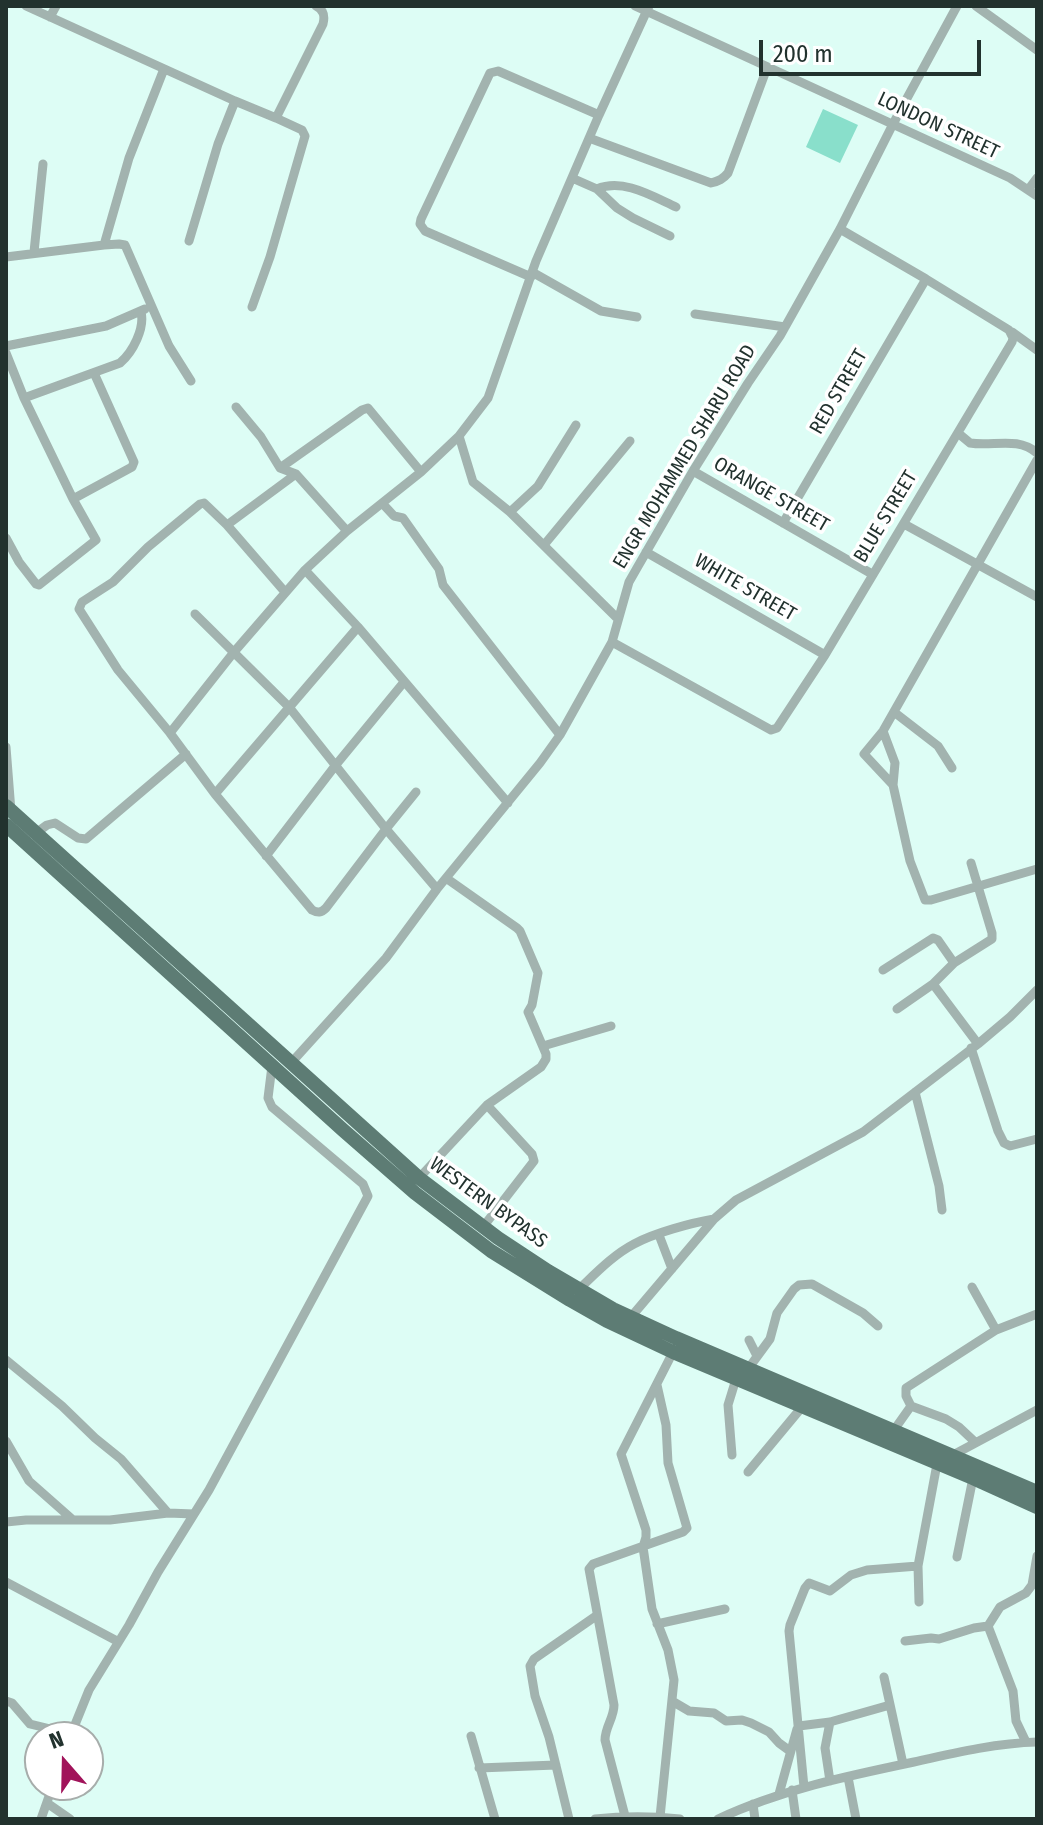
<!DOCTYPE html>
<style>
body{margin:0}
#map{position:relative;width:1043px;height:1825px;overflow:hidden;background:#ddfdf5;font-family:"Fira Sans Condensed",sans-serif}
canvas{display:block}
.frame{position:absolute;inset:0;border:8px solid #22322e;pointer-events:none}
.north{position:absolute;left:24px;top:1721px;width:80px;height:80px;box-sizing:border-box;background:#fff;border:2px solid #a7adab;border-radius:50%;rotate:340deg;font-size:22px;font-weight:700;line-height:32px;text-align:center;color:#22322e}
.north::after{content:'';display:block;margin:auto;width:28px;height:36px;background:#a1135a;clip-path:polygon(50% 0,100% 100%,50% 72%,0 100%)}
.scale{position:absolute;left:759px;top:40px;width:222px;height:36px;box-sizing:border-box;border:4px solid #22322e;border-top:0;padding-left:10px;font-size:24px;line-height:28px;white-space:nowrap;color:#22322e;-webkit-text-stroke:6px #fff;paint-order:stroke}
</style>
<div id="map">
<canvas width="1043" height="1825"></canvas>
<div class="frame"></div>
<div class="north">N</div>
<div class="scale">200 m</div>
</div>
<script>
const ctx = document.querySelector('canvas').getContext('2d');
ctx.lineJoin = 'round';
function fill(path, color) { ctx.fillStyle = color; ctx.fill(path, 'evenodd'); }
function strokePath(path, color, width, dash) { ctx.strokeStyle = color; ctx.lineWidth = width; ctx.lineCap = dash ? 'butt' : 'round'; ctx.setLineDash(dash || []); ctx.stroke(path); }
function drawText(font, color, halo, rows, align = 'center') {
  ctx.font = font + ' "Fira Sans Condensed",sans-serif'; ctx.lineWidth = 7; ctx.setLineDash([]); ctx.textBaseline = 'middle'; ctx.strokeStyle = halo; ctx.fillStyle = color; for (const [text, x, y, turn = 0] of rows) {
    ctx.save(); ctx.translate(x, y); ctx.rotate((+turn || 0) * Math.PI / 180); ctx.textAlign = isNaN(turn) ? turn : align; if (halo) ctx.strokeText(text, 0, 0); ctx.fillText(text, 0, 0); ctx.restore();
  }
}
const green = new Path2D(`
 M 823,109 L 858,125 L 840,163 L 806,147 Z`);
const street = new Path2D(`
 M 26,6 L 235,101 L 276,118 L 323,24 C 325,16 324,10 316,6
 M 635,6 L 1010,178 L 1037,196
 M 976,6 L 1037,50
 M 50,17 L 56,6
 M 589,138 L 711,183 C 719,181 723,179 728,173 L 767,68
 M 572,178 L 597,189 L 617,208 L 633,218 L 670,236
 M 597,189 C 623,178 652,196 676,207
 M 1028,190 L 1037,178
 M 189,241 L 218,144 L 235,101
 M 104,245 L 129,158 L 164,69
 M 34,252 L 43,164
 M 6,257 L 104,245 L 119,244 L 125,245 L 169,346 L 191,381
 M 532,272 L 601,311 L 637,317
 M 531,277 L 425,231 L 420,224 L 421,219 L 490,73 L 498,71 L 599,115
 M 252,307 L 270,257 L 305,136 L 302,130 L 276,118
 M 695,314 L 785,327
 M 1012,332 L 1037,350
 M 6,346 L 106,326 L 145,309
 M 6,353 L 24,398 L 73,499 L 96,540 L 39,585 L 36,584 L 19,562 L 6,538
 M 24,398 L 120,363 C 133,352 145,328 141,312
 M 236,407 L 261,437 L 280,468 L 296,474 L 347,531
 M 958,433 L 970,443 C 993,447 1017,436 1037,453
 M 459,436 L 473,482 L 510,512 L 618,619
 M 280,468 L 362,410 L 368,408 L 421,472
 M 693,471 L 872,574
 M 73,499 L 132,467 L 134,462 L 94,373
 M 382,503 L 394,516 L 403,518 L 439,569 L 443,585 L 560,735
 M 510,512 L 538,486 L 576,425
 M 783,523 L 926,279
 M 904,524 L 1037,597
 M 227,525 L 296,474
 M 544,545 L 630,441
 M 646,552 L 825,655
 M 305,570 L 358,627 L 508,803
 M 285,592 L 227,525 L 204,503 L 200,504 L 148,547 L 113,582 L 82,602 L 79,609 L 118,670 L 170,733 L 215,794 L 312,910 C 318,913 321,913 326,908 L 386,829 L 416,792
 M 195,614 L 289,707 L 386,829 L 437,889
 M 612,642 L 771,730 L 777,728 L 825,655 L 1012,342 L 1013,338 L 1009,330 L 926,279 L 840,229
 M 894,712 L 938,746 L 952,768
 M 883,731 L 895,763 L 893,785 L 910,861 L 925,900 L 931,900 L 1037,869
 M 170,733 L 234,652 L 305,570 L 347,531 L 421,472 L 459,436 L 488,398 L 536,261 L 599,115 L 649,6
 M 6,747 L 11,811
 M 893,785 L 864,754 L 883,731 L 1037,460
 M 215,794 L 358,627
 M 36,833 L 47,825 L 55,823 L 78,838 L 86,839 L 186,754
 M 266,856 L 335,766 L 404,682
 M 883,970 L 933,938 L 938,940 L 954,963
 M 933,984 L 978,1044
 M 897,1009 L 933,984 L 954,963 L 992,939 L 992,933 L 971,863
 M 543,1046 L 611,1026
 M 971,1048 L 998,1131 L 1004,1143 L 1010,1146 L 1037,1139
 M 291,1063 L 386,958 L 437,889 L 540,763 L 560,735 L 612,642 L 629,582 L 637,568 L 693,471 L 748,383 L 780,336 L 840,229 L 893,124 L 957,6
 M 915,1092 L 939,1186 L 942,1210
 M 419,1178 L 487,1105 L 541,1067 L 546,1059 L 546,1054 L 528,1012 L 532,1005 L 538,973 L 520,931 L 517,928 L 446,878
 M 483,1227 L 534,1161 L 532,1154 L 487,1105
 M 659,1235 L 672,1269
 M 972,1287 L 996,1330
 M 579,1289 C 596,1273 613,1255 634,1244 C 654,1233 691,1223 714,1219
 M 631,1317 L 714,1219 L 736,1200 L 863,1132 L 978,1044 L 1010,1017 L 1037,990
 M 749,1340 L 757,1356
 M 6,1360 L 62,1406 L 95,1438 L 121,1459 L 168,1513
 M 748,1369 L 770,1339 L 777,1313 L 794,1289 L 799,1285 L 812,1284 L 863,1313 L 878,1326
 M 894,1430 L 911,1406
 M 6,1441 L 29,1481 L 72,1519
 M 975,1442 L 959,1427 L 946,1419 L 911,1406 L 906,1396 L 906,1388 L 996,1330 L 1037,1314
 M 732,1455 L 728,1405 L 736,1379
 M 953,1455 L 1037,1410
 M 748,1472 L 802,1407
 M 6,1522 L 26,1520 L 110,1520 L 168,1513 L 194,1514
 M 957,1557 L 973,1478
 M 6,1582 L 117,1641
 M 919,1602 L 918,1566 L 937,1464
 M 657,1624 L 725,1609
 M 988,1626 L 1013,1691 L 1016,1721 L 1026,1742
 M 988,1626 L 1000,1607 L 1026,1593 L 1032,1585 L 1037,1556
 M 905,1641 L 931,1638 L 939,1639 L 974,1628 L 988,1626
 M 884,1677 L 903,1764
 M 6,1701 L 12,1703 L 30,1724 L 71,1734
 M 672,1701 L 689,1711 L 714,1713 L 726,1721 L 742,1720 L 751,1723 L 769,1732 L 779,1743 L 790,1751
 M 830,1722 L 825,1748 L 830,1781
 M 799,1726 L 830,1722 L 890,1705
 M 471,1736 L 495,1819
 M 70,1737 L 89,1690 L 129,1625 L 158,1572 L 209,1490 L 368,1196 L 363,1184 L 272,1107 L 268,1098 L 272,1066
 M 479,1768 L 556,1765
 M 848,1777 L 856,1819
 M 804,1787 L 789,1631 L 790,1625 L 805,1588 L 809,1583 L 830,1591 L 851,1575 L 867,1570 L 918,1566
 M 792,1790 L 796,1819
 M 779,1794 L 797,1729
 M 47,1803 L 70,1819
 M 753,1804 L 755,1819
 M 625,1816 L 605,1740 C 605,1727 614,1718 614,1705 L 589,1569 L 593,1564 L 683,1532 L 687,1528 L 668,1463 L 666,1425 L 657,1385
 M 660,1817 L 674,1680 L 668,1650 L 652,1609 L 643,1547 L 646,1537 L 646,1530 L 621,1454 L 673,1352
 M 41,1819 L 53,1785
 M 569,1819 L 549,1737 L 535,1696 L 530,1666 L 534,1659 L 596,1616
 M 595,1819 C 624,1816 651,1816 680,1819
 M 718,1819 C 780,1790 847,1776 914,1762 C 954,1753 996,1743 1037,1742`);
const primary = new Path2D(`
 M 6,806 L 419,1178 L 498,1238 L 548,1271 L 613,1309 L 676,1338 L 1037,1492
 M 6,825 L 343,1130 L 415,1193 L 491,1251 L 570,1300 L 607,1321 L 673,1352 L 973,1478 L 1037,1507`);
const streetNames = [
 ["LONDON STREET",938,126,25],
 ["RED STREET",839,392,-60],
 ["ENGR MOHAMMED SHARU ROAD",685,457,-59],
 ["ORANGE STREET",771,495,30],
 ["BLUE STREET",886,517,-59],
 ["WHITE STREET",745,588,30],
 ["WESTERN BYPASS",488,1203,36]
];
fill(green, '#89dfcb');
strokePath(street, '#a2b3af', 9);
strokePath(primary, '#5d7c74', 14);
drawText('20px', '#22322e', '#fff', streetNames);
</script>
